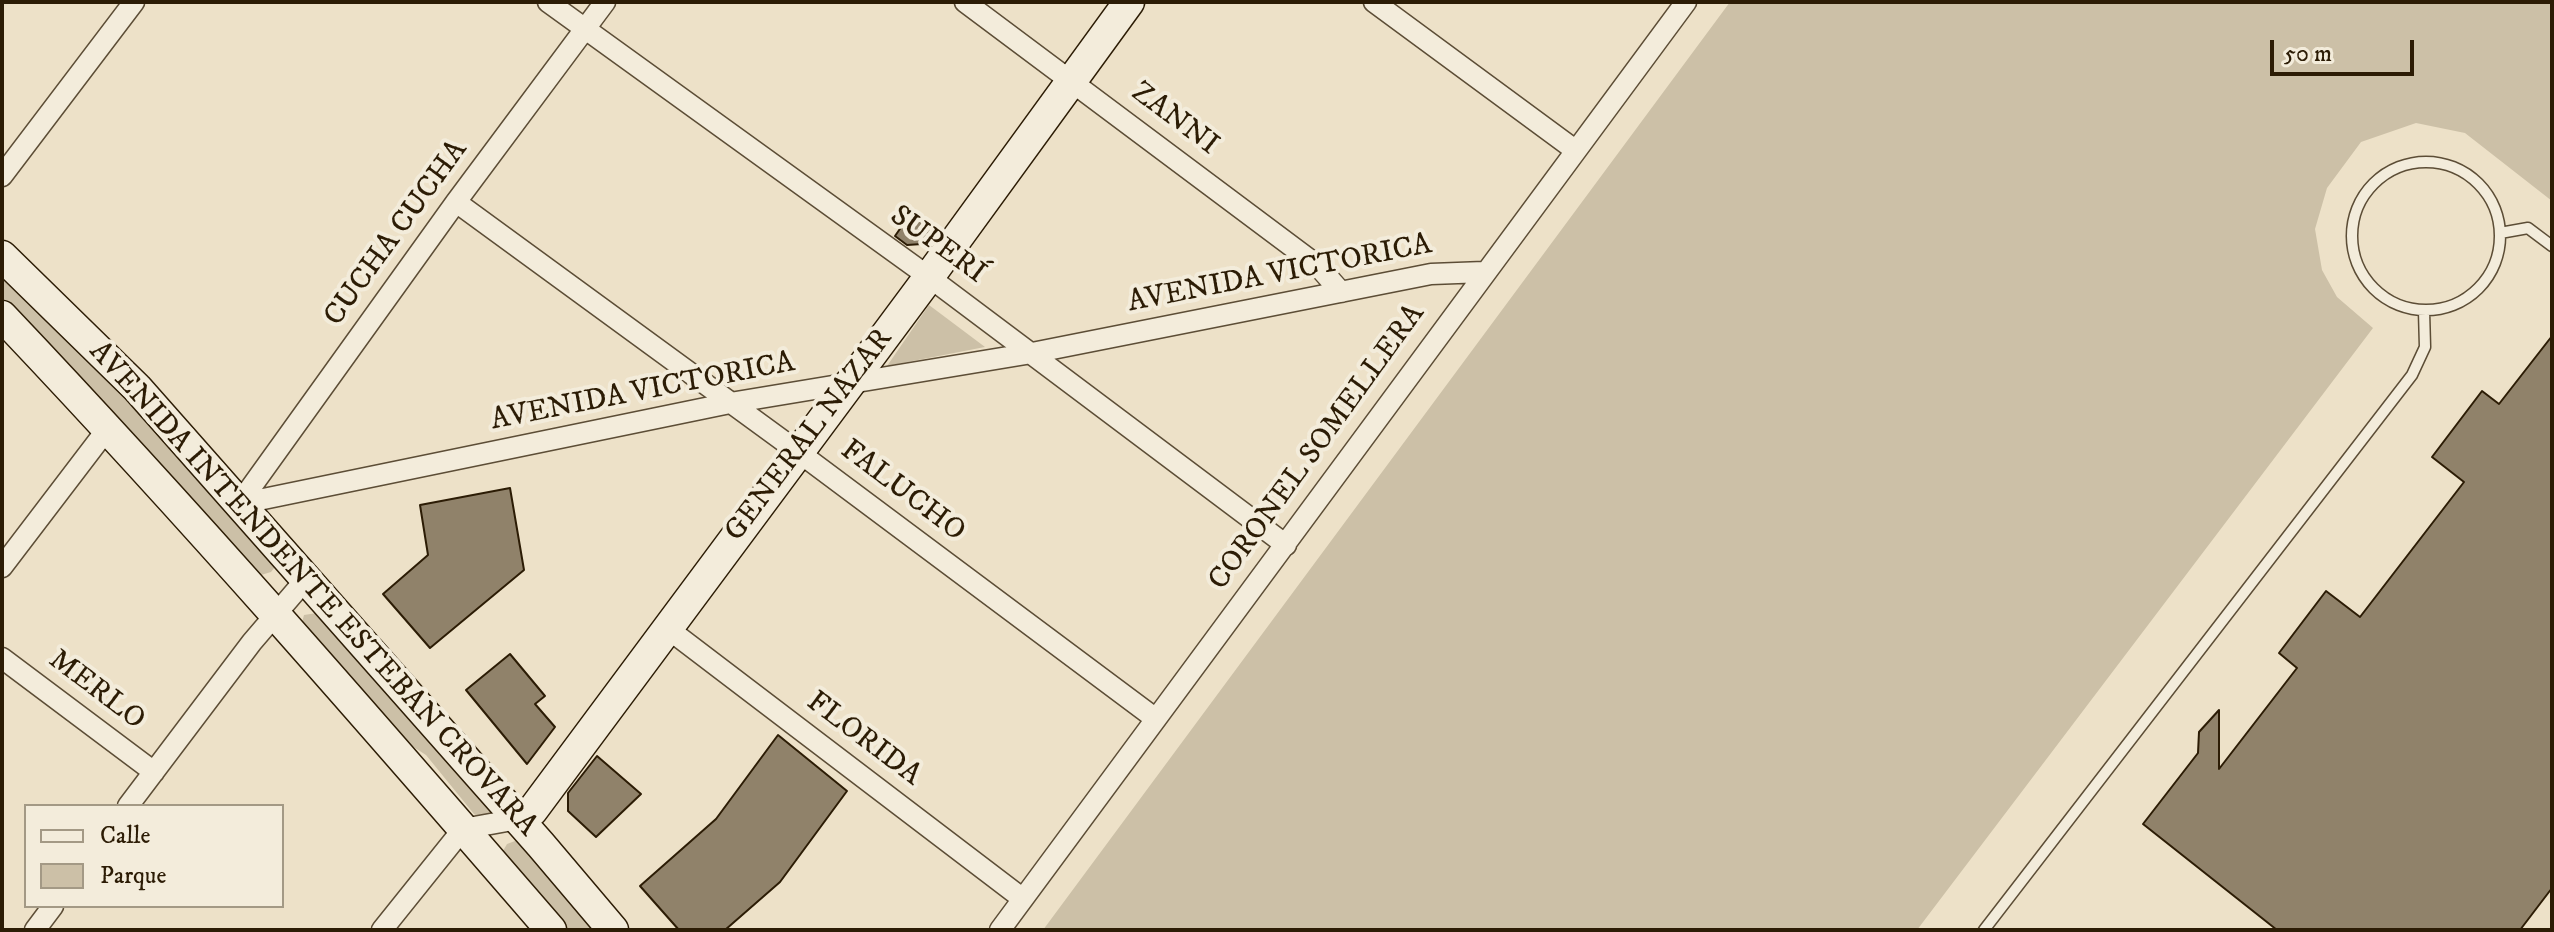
<!DOCTYPE html>
<meta charset="utf-8">
<style>
body{margin:0}
#map{position:relative;width:2554px;height:932px;overflow:hidden;background:#ede1c8;font-family:"IM FELL DW Pica",serif}
canvas{display:block}
.frame{position:absolute;inset:0;border:4px solid #2c1c05;pointer-events:none}
.legend{position:absolute;left:24px;top:804px;width:260px;height:104px;box-sizing:border-box;background:#f3ecdb;border:2px solid #a39985;margin:0;padding:10px 14px;list-style:none;font-size:24px;color:#2c1c05}
.legend li{display:flex;align-items:center;gap:16px;height:40px}
.legend b{width:40px;border:2px solid #a39985}
.scale{position:absolute;left:2270px;top:40px;width:144px;height:36px;box-sizing:border-box;border:4px solid #2c1c05;border-top:0;padding-left:10px;font-size:24px;line-height:28px;white-space:nowrap;color:#2c1c05;-webkit-text-stroke:6px #f3ecdb;paint-order:stroke}
</style>
<div id="map">
<canvas width="2554" height="932"></canvas>
<div class="frame"></div>
<ul class="legend">
<li><b style="height:10px;background:#f3ecdb"></b>Calle</li>
<li><b style="height:22px;background:#ccc0a7"></b>Parque</li>
</ul>
<div class="scale">50 m</div>
</div>
<script>
const ctx = document.querySelector('canvas').getContext('2d');
ctx.lineJoin = 'round';
function fill(path, color) { ctx.fillStyle = color; ctx.fill(path, 'evenodd'); }
function strokePath(path, color, width, dash) { ctx.strokeStyle = color; ctx.lineWidth = width; ctx.lineCap = dash ? 'butt' : 'round'; ctx.setLineDash(dash || []); ctx.stroke(path); }
function drawText(font, color, halo, rows, align = 'center') {
  ctx.font = font + ' "IM FELL DW Pica",serif'; ctx.lineWidth = 8; ctx.setLineDash([]); ctx.textBaseline = 'middle'; ctx.strokeStyle = halo; ctx.fillStyle = color; for (const [text, x, y, turn = 0] of rows) {
    ctx.save(); ctx.translate(x, y); ctx.rotate((+turn || 0) * Math.PI / 180); ctx.textAlign = isNaN(turn) ? turn : align; if (halo) ctx.strokeText(text, 0, 0); ctx.fillText(text, 0, 0); ctx.restore();
  }
}
const green = new Path2D(`
 M 1730,2 L 2552,2 L 2552,201 L 2465,133 L 2416,123 L 2361,142 L 2327,188 L 2315,229 L 2322,270 L 2337,297 L 2373,328 L 1917,930 L 1043,930 Z
 M 2,268 L 131,396 L 275,567 L 271,572 L 261,575 L 249,568 L 116,416 L 2,299 Z
 M 929,305 L 985,347 L 887,366 Z
 M 317,613 L 490,806 L 493,814 L 482,819 L 474,814 L 426,755 L 398,737 L 301,626 L 304,615 Z
 M 515,841 L 523,843 L 600,930 L 568,930 L 505,859 L 503,851 L 507,844 Z`);
const building = new Path2D(`
 M 913,210 L 934,227 L 922,244 L 907,245 L 895,236 Z
 M 2552,336 L 2552,888 L 2520,930 L 2277,930 L 2143,824 L 2198,753 L 2199,732 L 2219,710 L 2219,769 L 2297,668 L 2279,653 L 2326,591 L 2360,617 L 2464,482 L 2432,457 L 2482,391 L 2499,404 Z
 M 510,488 L 524,570 L 430,648 L 383,594 L 428,555 L 420,505 Z
 M 510,654 L 545,696 L 535,704 L 555,727 L 527,764 L 466,690 Z
 M 778,735 L 847,791 L 780,882 L 725,930 L 679,930 L 640,886 L 716,819 Z
 M 597,756 L 641,794 L 596,837 L 568,811 L 568,793 Z`);
const lane = new Path2D(`
 M2352 236a74 74 0 1 1 148 0a74 74 0 1 1-148 0Z
 M 2500,233 L 2528,228 L 2552,246
 M 1984,930 L 2412,375 L 2425,347 L 2424,311`);
const street = new Path2D(`
 M 548,2 L 929,277 L 1286,545
 M 965,2 L 1318,266 L 1341,292
 M 1374,2 L 1575,150
 M 2,176 L 134,2
 M 456,202 L 797,451 L 1156,719
 M 239,504 L 730,403 L 1032,353 L 1431,274 L 1484,272
 M 239,504 L 456,202 L 605,2
 M 2,567 L 108,428
 M 667,628 L 1023,899
 M 2,658 L 154,772
 M 128,806 L 252,642 L 306,579
 M 35,930 L 53,906
 M 382,930 L 463,829 L 518,819
 M 1000,930 C 1230,621 1456,310 1686,2`);
const secondary = new Path2D(`
 M 2,256 L 137,388 L 541,845 L 613,930
 M 2,316 C 191,515 371,722 551,930
 M 518,819 L 532,811 L 929,277 L 1129,2`);
const streetNames = [
 ["ZANNI",1174,120,37],
 ["CUCHA CUCHA",397,234,-54],
 ["SUPERÍ",937,246,36],
 ["AVENIDA VICTORICA",1280,275,-11],
 ["AVENIDA VICTORICA",643,393,-11],
 ["GENERAL NAZAR",810,436,-53],
 ["CORONEL SOMELLERA",1318,448,-54],
 ["FALUCHO",902,492,37],
 ["AVENIDA INTENDENTE ESTEBAN CROVARA",312,590,48],
 ["MERLO",96,691,37],
 ["FLORIDA",863,740,37]
];
fill(green, '#ccc0a7');
fill(building, '#90826a');
strokePath(building, '#2c1c05', 2);
strokePath(lane, '#5c4d36', 13);
strokePath(street, '#5c4d36', 23);
strokePath(secondary, '#2c1c05', 33);
strokePath(lane, '#f3ecdb', 10);
strokePath(street, '#f3ecdb', 20);
strokePath(secondary, '#f3ecdb', 30);
drawText('30px', '#2c1c05', '#f3ecdb', streetNames);
</script>
